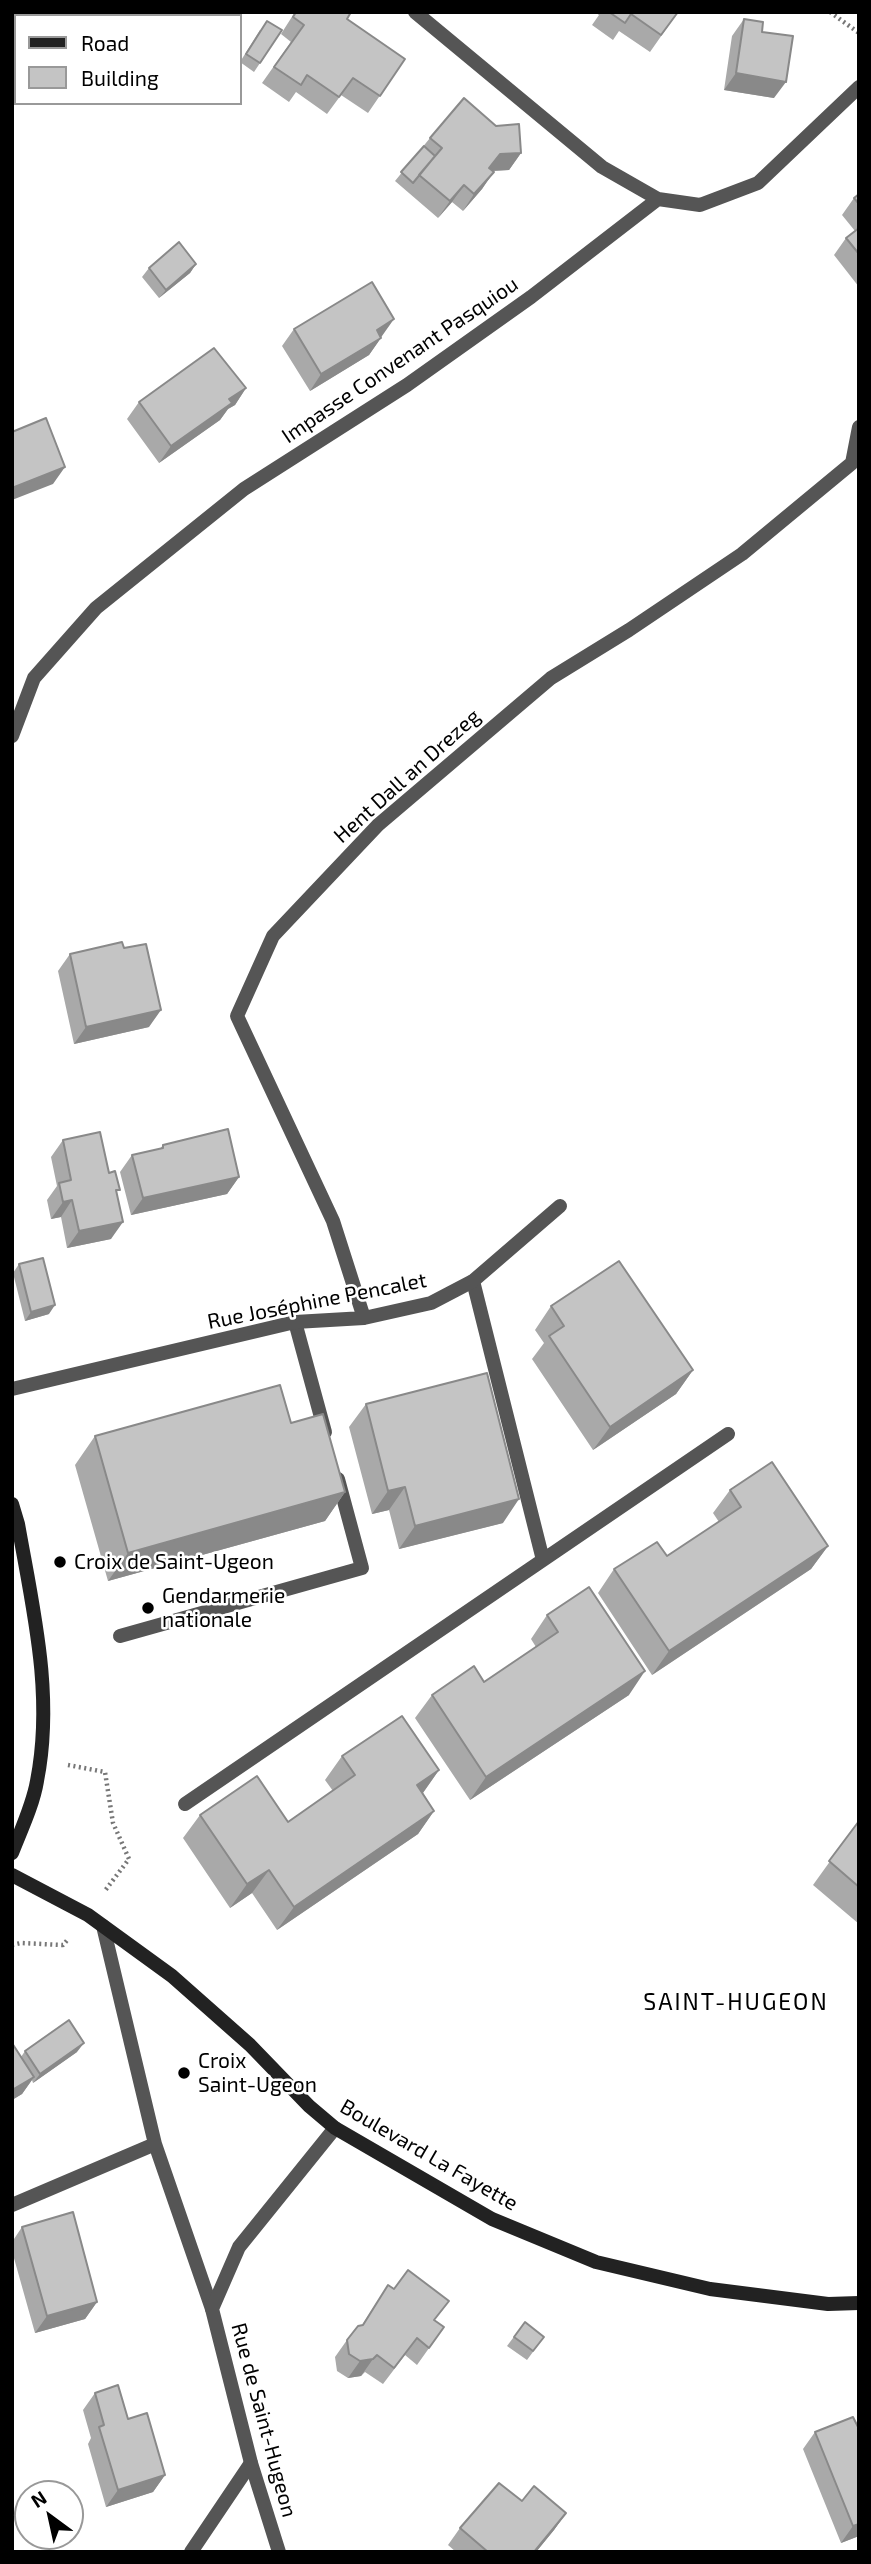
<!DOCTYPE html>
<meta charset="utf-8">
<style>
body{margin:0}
#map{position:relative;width:871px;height:2564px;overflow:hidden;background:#fff;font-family:"Exo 2",sans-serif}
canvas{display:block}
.frame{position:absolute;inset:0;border:14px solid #000;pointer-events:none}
.legend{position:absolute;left:14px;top:14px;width:228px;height:91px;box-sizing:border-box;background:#fff;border:2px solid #999;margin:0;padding:9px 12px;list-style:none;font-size:21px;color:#000}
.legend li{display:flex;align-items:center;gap:14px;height:35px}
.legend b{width:35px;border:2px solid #999}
.north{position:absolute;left:14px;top:2480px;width:70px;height:70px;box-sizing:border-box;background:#fff;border:2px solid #999;border-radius:50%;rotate:327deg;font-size:19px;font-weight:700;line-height:28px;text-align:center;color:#000}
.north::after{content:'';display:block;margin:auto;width:24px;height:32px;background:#000;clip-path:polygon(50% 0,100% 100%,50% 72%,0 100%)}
</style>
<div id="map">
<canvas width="871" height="2564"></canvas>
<div class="frame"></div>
<ul class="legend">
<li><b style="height:9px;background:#222"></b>Road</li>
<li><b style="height:19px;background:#c4c4c4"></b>Building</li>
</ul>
<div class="north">N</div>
</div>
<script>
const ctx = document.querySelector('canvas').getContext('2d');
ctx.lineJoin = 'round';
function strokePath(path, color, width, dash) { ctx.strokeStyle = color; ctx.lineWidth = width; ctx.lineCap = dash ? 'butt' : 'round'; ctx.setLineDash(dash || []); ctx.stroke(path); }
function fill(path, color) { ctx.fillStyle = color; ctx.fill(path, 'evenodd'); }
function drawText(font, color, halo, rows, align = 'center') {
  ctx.font = font + ' "Exo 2",sans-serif'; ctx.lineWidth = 5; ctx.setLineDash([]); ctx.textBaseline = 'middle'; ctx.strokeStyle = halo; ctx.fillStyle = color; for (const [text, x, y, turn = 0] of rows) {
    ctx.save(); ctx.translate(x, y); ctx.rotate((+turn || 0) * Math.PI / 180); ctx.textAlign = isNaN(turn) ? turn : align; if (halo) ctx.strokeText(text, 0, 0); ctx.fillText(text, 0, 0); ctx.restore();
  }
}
const path = new Path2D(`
 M 830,12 L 859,33
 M 68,1765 L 105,1772 L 113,1823 L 129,1859 L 104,1892
 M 12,1945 L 21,1943 L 63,1945 L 69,1938`);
const lane = new Path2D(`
 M 295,1322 L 325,1432
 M 543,1560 L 728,1434
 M 120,1636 L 362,1568 L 338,1479
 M 185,1804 L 543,1560 L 473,1281
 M 103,1926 L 155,2144 L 212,2309
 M 12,2205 L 155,2144
 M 191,2552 L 251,2463`);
const street = new Path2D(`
 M 415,12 L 602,167 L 658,199
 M 12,736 L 34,678 L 96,608 L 244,489 L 407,385 L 531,297 L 658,199 L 700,205 L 758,183 L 859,87
 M 364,1318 L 333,1221 L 237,1016 L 273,936 L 378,825 L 551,678 L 629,630 L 742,554 L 852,463 L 859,427
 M 12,1389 L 295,1322 L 364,1318 L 431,1303 L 473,1281 L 560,1206
 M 279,2552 L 251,2463 L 212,2309 L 239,2247 L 335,2128`);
const secondary = new Path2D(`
 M 12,1504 L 18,1524 C 33,1609 54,1695 37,1781 C 33,1805 21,1830 12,1853
 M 12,1875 L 88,1915 L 172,1976 L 250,2045 L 309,2106 L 335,2128 L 492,2219 L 596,2262 L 710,2289 L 828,2304 L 859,2303`);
const wall = new Path2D(`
 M 116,12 L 146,12 L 144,16 L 121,16 Z
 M 295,12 L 347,19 L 405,59 L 368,113 L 341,95 L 327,114 L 296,92 L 289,102 L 262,83 L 291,42 L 281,34 Z
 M 595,12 L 678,12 L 650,52 L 619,31 L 613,40 L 592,25 L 599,15 Z
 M 744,19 L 762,32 L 774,98 L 724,90 L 732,36 Z
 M 260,30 L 282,30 L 254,72 L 240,62 Z
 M 430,138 L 521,153 L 509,170 L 493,171 L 482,189 L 463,211 L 452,202 L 438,218 L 395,181 Z
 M 859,194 L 859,287 L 834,255 L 846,238 L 855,231 L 842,215 L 854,198 Z
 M 196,264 L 190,273 L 159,298 L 142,277 L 149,268 Z
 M 294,329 L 382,336 L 369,355 L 310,391 L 282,346 Z
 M 246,388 L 235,405 L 228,409 L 220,420 L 159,463 L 127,419 L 139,402 Z
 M 70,954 L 149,1027 L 74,1044 L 58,971 Z
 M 63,1140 L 109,1173 L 117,1194 L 111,1239 L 67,1248 L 61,1217 L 51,1219 L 47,1200 L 57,1186 L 51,1157 Z
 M 163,1145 L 239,1177 L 227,1194 L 131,1215 L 120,1172 L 132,1155 L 160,1149 Z
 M 19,1264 L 49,1314 L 25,1321 L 13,1273 Z
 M 551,1306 L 693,1370 L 676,1394 L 593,1450 L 532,1359 L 544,1343 L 535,1330 Z
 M 366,1404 L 503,1523 L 399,1549 L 389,1510 L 372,1514 L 349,1427 Z
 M 291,1423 L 345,1492 L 325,1521 L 108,1581 L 75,1465 L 95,1436 Z
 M 730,1490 L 828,1546 L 811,1569 L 652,1675 L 598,1593 L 614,1569 L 667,1556 L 719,1522 L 713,1513 Z
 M 547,1615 L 629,1695 L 470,1800 L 415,1718 L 432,1695 L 484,1682 L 536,1647 L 531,1639 Z
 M 342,1756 L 439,1770 L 423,1793 L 434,1811 L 418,1834 L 277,1930 L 252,1893 L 230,1908 L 183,1838 L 200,1815 L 288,1822 L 333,1791 L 325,1780 Z
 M 859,1821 L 859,1924 L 813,1885 Z
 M 12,2043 L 21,2057 L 25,2051 L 77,2052 L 33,2083 L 32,2080 L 22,2094 L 12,2100 Z
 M 22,2227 L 97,2302 L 85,2319 L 35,2333 L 12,2251 L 12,2242 Z
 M 388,2285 L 444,2327 L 417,2365 L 405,2355 L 383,2384 L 365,2372 L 361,2376 L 348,2378 L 337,2371 L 335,2357 L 347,2340 L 362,2325 Z
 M 525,2322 L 544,2337 L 527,2360 L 507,2346 Z
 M 95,2393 L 128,2419 L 165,2475 L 153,2492 L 106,2507 L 88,2444 L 91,2438 L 83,2410 Z
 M 815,2432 L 859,2536 L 841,2543 L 803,2449 Z
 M 522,2501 L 566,2513 L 554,2530 L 536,2552 L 456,2552 L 448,2545 L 460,2528 Z`);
const shadedWall = new Path2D(`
 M 736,73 L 786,82 L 774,98 L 724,90 Z
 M 521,153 L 509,170 L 488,171 L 489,168 L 500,154 Z
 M 494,172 L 482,189 L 463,211 L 474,194 Z
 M 464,185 L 452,202 L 438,218 L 450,201 Z
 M 196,264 L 190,273 L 159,298 L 166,290 Z
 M 394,319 L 382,336 L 366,347 L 377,330 Z
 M 381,338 L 369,355 L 310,391 L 321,374 Z
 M 246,388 L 235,405 L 228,409 L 220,420 L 159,463 L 171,446 L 229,399 Z
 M 65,467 L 53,484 L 12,500 L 12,488 Z
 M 161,1010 L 149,1027 L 74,1044 L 86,1027 Z
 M 239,1177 L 227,1194 L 131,1215 L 143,1198 Z
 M 72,1200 L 61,1217 L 51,1219 L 63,1202 Z
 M 123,1222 L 111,1239 L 67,1248 L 79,1231 Z
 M 55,1305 L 49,1314 L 25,1321 L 31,1312 Z
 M 693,1370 L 676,1394 L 593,1450 L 610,1427 Z
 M 405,1487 L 389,1510 L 372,1514 L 388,1491 Z
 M 345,1492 L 325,1521 L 108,1581 L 128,1553 Z
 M 519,1499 L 503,1523 L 399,1549 L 415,1526 Z
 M 828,1546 L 811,1569 L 652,1675 L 669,1651 Z
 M 645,1671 L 629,1695 L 470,1800 L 486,1777 Z
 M 439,1770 L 422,1794 L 417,1785 Z
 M 434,1811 L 418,1834 L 277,1930 L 294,1907 Z
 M 269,1870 L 252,1893 L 230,1908 L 247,1884 Z
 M 84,2043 L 77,2052 L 33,2083 L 40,2074 Z
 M 34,2077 L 22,2094 L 12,2100 L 12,2090 Z
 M 97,2302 L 85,2319 L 35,2333 L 47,2316 Z
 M 373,2359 L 361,2376 L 348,2378 L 360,2361 Z
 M 165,2475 L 153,2492 L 106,2507 L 118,2490 Z
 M 566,2513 L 554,2530 L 536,2552 L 534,2552 Z
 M 859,2524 L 859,2536 L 841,2543 L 853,2526 Z`);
const building = new Path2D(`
 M 296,12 L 351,12 L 347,19 L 405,59 L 380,96 L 353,78 L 339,97 L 307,75 L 301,85 L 274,67 L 304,25 L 293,17 Z
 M 609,12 L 678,12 L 661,35 L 631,14 L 625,23 Z
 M 744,19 L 763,22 L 762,32 L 793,36 L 786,82 L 736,73 Z
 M 267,21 L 282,30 L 260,63 L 246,54 Z
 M 464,98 L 496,126 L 519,124 L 521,153 L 500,154 L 489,168 L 494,172 L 474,194 L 464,185 L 450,201 L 419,175 L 442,148 L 430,138 Z
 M 424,146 L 435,156 L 413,183 L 401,172 Z
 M 859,194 L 859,204 L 854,198 Z
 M 859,228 L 859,254 L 846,238 Z
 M 179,242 L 196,264 L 166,290 L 149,268 Z
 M 372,282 L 394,319 L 377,330 L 381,338 L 321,374 L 294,329 Z
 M 214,348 L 246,388 L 229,399 L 232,403 L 171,446 L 139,402 Z
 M 46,418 L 65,467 L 12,488 L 12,432 Z
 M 122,942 L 124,948 L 146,944 L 161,1010 L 86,1027 L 70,954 Z
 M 228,1129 L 239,1177 L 143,1198 L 132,1155 L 163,1148 L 163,1145 Z
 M 100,1132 L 109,1173 L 115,1171 L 120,1190 L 116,1190 L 123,1222 L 79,1231 L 72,1200 L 63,1202 L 59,1183 L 71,1180 L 63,1140 Z
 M 43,1258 L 55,1305 L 31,1312 L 19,1264 Z
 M 619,1261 L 693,1370 L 610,1427 L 549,1336 L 564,1326 L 551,1306 Z
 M 487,1373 L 519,1499 L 415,1526 L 405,1487 L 388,1491 L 366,1404 Z
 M 280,1385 L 291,1423 L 323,1414 L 345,1492 L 128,1553 L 95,1436 Z
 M 772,1462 L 828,1546 L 669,1651 L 614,1569 L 657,1542 L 667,1556 L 741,1507 L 730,1490 Z
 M 589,1587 L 645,1671 L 486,1777 L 432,1695 L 474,1666 L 484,1682 L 558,1632 L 547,1615 Z
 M 402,1716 L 439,1770 L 417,1785 L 434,1811 L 294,1907 L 269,1870 L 247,1884 L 200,1815 L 257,1776 L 288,1822 L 355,1775 L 342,1756 Z
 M 859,1821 L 859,1887 L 829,1861 Z
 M 69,2020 L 84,2043 L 40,2074 L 25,2051 Z
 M 12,2043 L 34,2077 L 12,2090 Z
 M 73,2212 L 97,2302 L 47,2316 L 22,2227 Z
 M 408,2270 L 449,2301 L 434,2320 L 444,2327 L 429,2348 L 417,2338 L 394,2368 L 377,2355 L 373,2359 L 360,2361 L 349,2354 L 347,2340 L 358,2326 L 363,2325 L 388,2285 L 394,2289 Z
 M 525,2322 L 544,2337 L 533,2351 L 514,2337 Z
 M 118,2385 L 128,2419 L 147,2413 L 165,2475 L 118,2490 L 99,2427 L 104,2425 L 95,2393 Z
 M 853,2417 L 859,2429 L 859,2524 L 853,2526 L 815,2432 Z
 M 499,2483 L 522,2501 L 534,2486 L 566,2513 L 534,2552 L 488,2552 L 460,2528 Z`);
const markers = [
 [60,1562,7,"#000"],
 [148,1608,7,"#000"],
 [184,2073,7,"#000"]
];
const streetNames = [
 ["Impasse Convenant Pasquiou",400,360,-34],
 ["Hent Dall an Drezeg",407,776,-42],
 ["Rue Joséphine Pencalet",317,1301,-11],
 ["Boulevard La Fayette",429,2155,30],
 ["Rue de Saint-Hugeon",264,2420,75]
];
const poiNames = [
 ["Croix de Saint-Ugeon",74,1562],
 ["Gendarmerie",162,1596],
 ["nationale",162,1620],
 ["Croix",198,2061],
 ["Saint-Ugeon",198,2085]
];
const neighbourhoodNames = [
 ["SAINT-HUGEON",736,2002]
];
strokePath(path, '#777', 4.5, [2, 3.5]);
strokePath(lane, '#555', 14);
strokePath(street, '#555', 14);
strokePath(secondary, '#222', 14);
fill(wall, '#a9a9a9');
fill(shadedWall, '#898989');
fill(building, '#c4c4c4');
strokePath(building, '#898989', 2);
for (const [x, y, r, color] of markers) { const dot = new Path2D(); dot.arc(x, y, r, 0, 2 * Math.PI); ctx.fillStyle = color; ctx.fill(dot); strokePath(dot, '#fff', 2.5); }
drawText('21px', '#000', '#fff', streetNames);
drawText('21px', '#000', '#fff', poiNames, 'left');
ctx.letterSpacing = '2px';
drawText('23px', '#000', '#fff', neighbourhoodNames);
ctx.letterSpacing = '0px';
</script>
